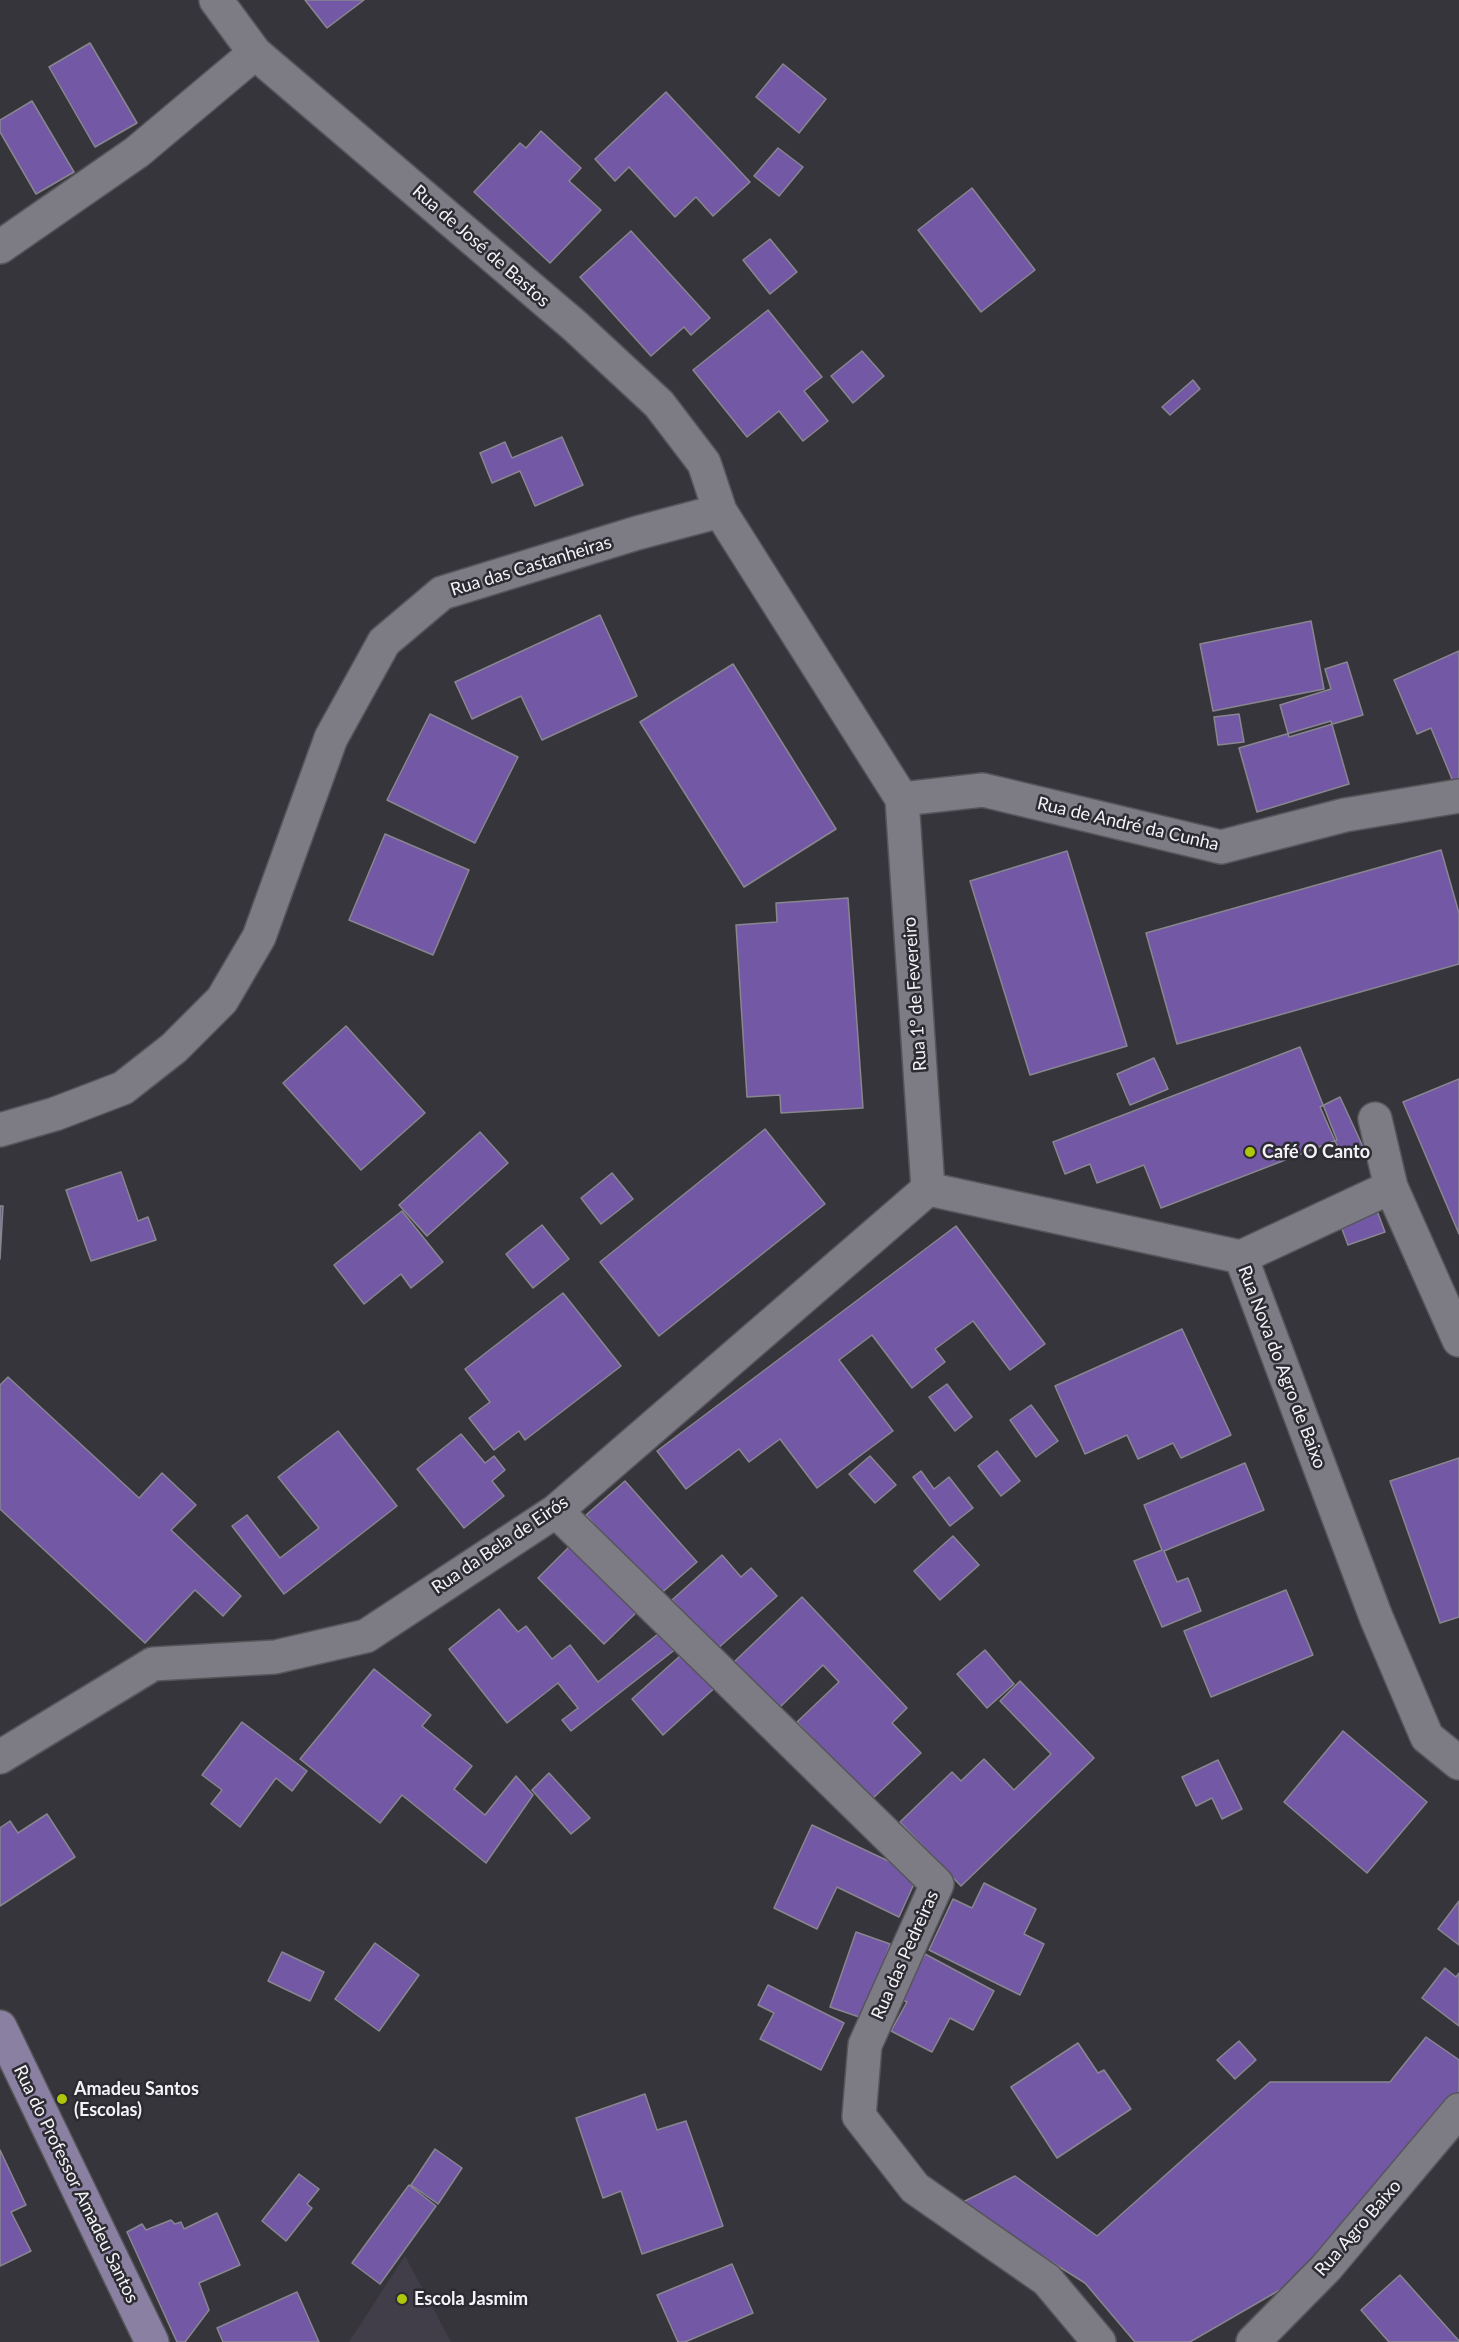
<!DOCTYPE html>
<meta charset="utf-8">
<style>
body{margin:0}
canvas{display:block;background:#37353c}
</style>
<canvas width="1459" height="2342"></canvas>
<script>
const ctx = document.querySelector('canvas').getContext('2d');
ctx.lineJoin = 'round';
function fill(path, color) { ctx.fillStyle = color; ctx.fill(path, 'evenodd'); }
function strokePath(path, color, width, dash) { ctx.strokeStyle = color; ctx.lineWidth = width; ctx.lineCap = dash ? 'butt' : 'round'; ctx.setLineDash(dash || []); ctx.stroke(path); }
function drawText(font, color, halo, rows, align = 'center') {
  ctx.font = font + ' Lato,sans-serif'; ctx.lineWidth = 5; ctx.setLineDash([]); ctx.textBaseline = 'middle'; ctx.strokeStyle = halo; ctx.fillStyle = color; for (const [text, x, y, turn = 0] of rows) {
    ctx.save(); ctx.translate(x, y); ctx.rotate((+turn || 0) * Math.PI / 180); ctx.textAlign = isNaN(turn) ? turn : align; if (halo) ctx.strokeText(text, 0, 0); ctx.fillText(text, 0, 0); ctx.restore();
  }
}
const built = new Path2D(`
 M 405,2256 L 451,2342 L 349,2342 Z`);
const building = new Path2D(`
 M 305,0 L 364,0 L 327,28 Z
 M 90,43 L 137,123 L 95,147 L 49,67 Z
 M 783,64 L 826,99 L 799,133 L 756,97 Z
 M 666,92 L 750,182 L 713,216 L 696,197 L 675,217 L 629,167 L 615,181 L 595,159 Z
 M 32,101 L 74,172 L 36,194 L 0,132 L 0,120 Z
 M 541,131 L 581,168 L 569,181 L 601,210 L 550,263 L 474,192 L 520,143 L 526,148 Z
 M 778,148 L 803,167 L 779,196 L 754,176 Z
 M 972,188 L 1035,270 L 981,312 L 918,230 Z
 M 631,231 L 710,318 L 691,335 L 684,327 L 651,356 L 580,277 Z
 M 770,239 L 797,272 L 770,294 L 743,260 Z
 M 768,310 L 822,377 L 804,391 L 828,421 L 803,441 L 779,411 L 747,437 L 693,370 Z
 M 862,351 L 884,376 L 853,403 L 831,376 Z
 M 1193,380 L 1200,389 L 1170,415 L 1162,407 Z
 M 562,437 L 583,485 L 535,506 L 520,471 L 492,483 L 480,453 L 505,442 L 512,458 Z
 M 600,615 L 637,696 L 542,740 L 521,696 L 472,719 L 455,682 Z
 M 1311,621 L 1324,689 L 1213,711 L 1200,644 Z
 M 1459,651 L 1459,783 L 1454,784 L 1431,728 L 1417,734 L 1394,680 Z
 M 1347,662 L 1363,715 L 1289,737 L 1280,705 L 1331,689 L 1325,669 Z
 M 733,664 L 836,829 L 744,887 L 640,722 Z
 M 430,714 L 518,757 L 475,843 L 387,800 Z
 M 1239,714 L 1244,742 L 1218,745 L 1214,717 Z
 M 1331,721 L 1349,784 L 1257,812 L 1239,748 Z
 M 385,834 L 469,870 L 433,955 L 349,920 Z
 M 1441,850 L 1459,913 L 1459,964 L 1177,1044 L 1146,933 Z
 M 1067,851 L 1127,1046 L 1030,1075 L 970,881 Z
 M 848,898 L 863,1108 L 781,1113 L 780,1095 L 747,1097 L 736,925 L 777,922 L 776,903 Z
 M 346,1026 L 425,1113 L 361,1170 L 283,1083 Z
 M 1300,1047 L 1337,1140 L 1161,1208 L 1144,1165 L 1097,1183 L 1090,1164 L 1065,1174 L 1053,1142 Z
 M 1154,1058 L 1168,1089 L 1130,1105 L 1117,1074 Z
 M 1459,1079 L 1459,1234 L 1403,1102 Z
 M 1340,1097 L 1364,1149 L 1343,1159 L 1320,1107 Z
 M 765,1129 L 825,1204 L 659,1336 L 600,1262 Z
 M 480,1132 L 508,1163 L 427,1236 L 399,1205 Z
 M 121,1172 L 138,1221 L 148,1217 L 156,1240 L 91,1261 L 66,1190 Z
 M 612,1173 L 633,1199 L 601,1224 L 581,1198 Z
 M 0,1206 L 3,1206 L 0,1259 Z
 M 1376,1208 L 1385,1232 L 1348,1245 L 1339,1221 Z
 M 402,1211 L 443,1262 L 411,1288 L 401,1274 L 364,1304 L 334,1265 Z
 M 542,1225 L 569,1259 L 533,1288 L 506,1254 Z
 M 956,1226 L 1045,1344 L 1010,1370 L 973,1321 L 935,1349 L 945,1362 L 912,1388 L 872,1335 L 839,1360 L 893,1431 L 817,1488 L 780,1439 L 749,1462 L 739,1449 L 686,1489 L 657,1451 Z
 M 563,1293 L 621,1366 L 525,1440 L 519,1431 L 494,1450 L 469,1418 L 490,1402 L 465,1369 Z
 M 1182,1329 L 1231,1435 L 1181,1458 L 1173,1443 L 1138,1459 L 1127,1435 L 1085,1454 L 1055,1386 Z
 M 8,1377 L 139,1498 L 162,1473 L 196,1505 L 171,1530 L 241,1596 L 223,1616 L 195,1590 L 145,1643 L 0,1509 L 0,1385 Z
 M 947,1384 L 972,1417 L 955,1431 L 929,1397 Z
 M 1031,1405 L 1058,1441 L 1036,1457 L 1010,1420 Z
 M 338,1431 L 397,1506 L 284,1594 L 232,1526 L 247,1515 L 280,1558 L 319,1528 L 278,1477 Z
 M 461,1434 L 485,1463 L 494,1456 L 505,1470 L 492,1481 L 504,1496 L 464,1528 L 417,1469 Z
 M 997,1451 L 1020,1481 L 1001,1496 L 978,1466 Z
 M 870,1456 L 896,1485 L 875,1503 L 849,1474 Z
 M 1459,1458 L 1459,1617 L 1440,1623 L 1390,1481 Z
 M 1245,1463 L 1264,1510 L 1164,1551 L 1177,1582 L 1188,1578 L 1201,1611 L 1162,1627 L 1134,1561 L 1162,1550 L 1144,1505 Z
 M 921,1471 L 934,1489 L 949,1477 L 973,1508 L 950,1526 L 913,1477 Z
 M 625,1481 L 697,1562 L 658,1596 L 586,1515 Z
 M 953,1536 L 979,1565 L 940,1600 L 914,1571 Z
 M 575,1541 L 642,1607 L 604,1644 L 538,1578 Z
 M 722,1555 L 741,1577 L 751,1568 L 777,1596 L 717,1649 L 672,1600 Z
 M 1286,1590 L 1313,1655 L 1211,1697 L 1184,1631 Z
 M 802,1597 L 907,1708 L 892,1723 L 921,1753 L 871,1800 L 797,1722 L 839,1682 L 823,1665 L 778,1709 L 734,1662 Z
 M 499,1609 L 518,1632 L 526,1626 L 552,1659 L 570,1645 L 598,1682 L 663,1630 L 677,1648 L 571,1731 L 562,1720 L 578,1708 L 558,1683 L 507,1723 L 449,1649 Z
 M 689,1648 L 720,1683 L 663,1735 L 632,1699 Z
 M 985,1650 L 1014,1684 L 987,1708 L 957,1674 Z
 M 374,1669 L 431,1715 L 422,1726 L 472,1766 L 454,1789 L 485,1815 L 516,1776 L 533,1795 L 486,1863 L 402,1795 L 380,1823 L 300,1759 Z
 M 1020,1681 L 1094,1758 L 961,1886 L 900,1822 L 952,1772 L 961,1781 L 984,1759 L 1014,1790 L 1051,1754 L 1000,1701 Z
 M 242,1722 L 307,1771 L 292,1791 L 276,1778 L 240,1827 L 211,1804 L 222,1790 L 202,1775 Z
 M 1343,1731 L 1427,1802 L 1367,1873 L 1284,1802 Z
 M 1218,1760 L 1242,1809 L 1222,1819 L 1212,1798 L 1196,1806 L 1182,1777 Z
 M 549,1773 L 590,1818 L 571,1834 L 532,1790 Z
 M 47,1814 L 75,1857 L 0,1906 L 0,1828 L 10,1821 L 18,1833 Z
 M 812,1825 L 918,1875 L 899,1917 L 837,1887 L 817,1929 L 774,1908 Z
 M 984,1883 L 1036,1909 L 1024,1934 L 1044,1944 L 1020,1995 L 929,1950 L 953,1899 L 972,1908 Z
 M 1459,1901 L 1459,1945 L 1438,1929 Z
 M 856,1932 L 890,1944 L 865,2019 L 830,2007 Z
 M 375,1943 L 419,1975 L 379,2031 L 335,1999 Z
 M 282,1952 L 324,1972 L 310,2001 L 268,1981 Z
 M 925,1954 L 994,1991 L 973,2030 L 950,2018 L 932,2052 L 891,2031 L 907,2002 L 901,1999 Z
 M 1445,1968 L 1456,1977 L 1459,1973 L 1459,2026 L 1422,1998 Z
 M 768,1985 L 844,2023 L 821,2070 L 760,2039 L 774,2013 L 758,2005 Z
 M 1426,2037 L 1459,2060 L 1459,2104 L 1297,2280 L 1190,2342 L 1135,2342 L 1085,2283 L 959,2204 L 1015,2176 L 1097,2236 L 1270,2082 L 1390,2082 Z
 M 1239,2041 L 1256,2060 L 1235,2079 L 1217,2060 Z
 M 1078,2043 L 1098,2073 L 1104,2070 L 1131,2109 L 1057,2158 L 1011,2087 Z
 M 645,2094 L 657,2130 L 686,2121 L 723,2226 L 642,2254 L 621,2191 L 603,2198 L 576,2118 Z
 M 435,2149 L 462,2168 L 438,2204 L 411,2185 Z
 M 0,2150 L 26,2205 L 11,2212 L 31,2251 L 0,2266 Z
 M 299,2174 L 319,2189 L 307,2204 L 312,2208 L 286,2241 L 262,2221 Z
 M 409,2185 L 436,2206 L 380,2284 L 352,2263 Z
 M 217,2213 L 240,2265 L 199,2283 L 209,2310 L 185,2342 L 177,2342 L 127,2232 L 142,2224 L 146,2230 L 171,2220 L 175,2224 L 181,2222 L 184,2229 Z
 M 732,2264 L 753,2313 L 685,2342 L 678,2342 L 657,2295 Z
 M 1400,2275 L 1459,2341 L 1459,2342 L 1389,2342 L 1361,2310 Z
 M 297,2292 L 319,2342 L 223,2342 L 217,2328 Z`);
const minor = new Path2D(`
 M 216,0 L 255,53 L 575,326 L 659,404 L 704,463 L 720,511 L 902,799 L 928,1189
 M 0,247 L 137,152 L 255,53
 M 902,799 L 983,790 L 1221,847 L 1345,815 L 1459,796
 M 1375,1119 L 1391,1187 L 1459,1340
 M 0,1130 L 55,1114 L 123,1088 L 174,1048 L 222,1000 L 259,937 L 331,738 L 384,642 L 442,593 L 637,533 L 720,511
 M 928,1189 L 1241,1257
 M 1241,1257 L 1376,1617 L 1427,1737 L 1459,1763
 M 1241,1257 L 1391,1187
 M 556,1511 L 937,1884 L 865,2045 L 859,2116 L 915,2188 L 1047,2280 L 1099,2342
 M 0,1757 L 153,1664 L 275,1657 L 366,1636 L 556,1511 L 928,1189
 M 1253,2342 L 1326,2268 L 1459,2110`);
const secondary = new Path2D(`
 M 0,2027 L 152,2342`);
const markers = [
 [1250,1152,6,"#aec60b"],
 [62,2099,6,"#aec60b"],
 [402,2299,6,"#aec60b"]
];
const streetNames = [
 ["Rua de José de Bastos",481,246,41],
 ["Rua das Castanheiras",531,566,-17],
 ["Rua de André da Cunha",1128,824,13],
 ["Rua 1º de Fevereiro",915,994,-94],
 ["Rua Nova do Agro de Baixo",1282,1367,69],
 ["Rua da Bela de Eirós",500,1545,-34],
 ["Rua das Pedreiras",905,1955,-66],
 ["Rua do Professor Amadeu Santos",76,2184,64],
 ["Rua Agro Baixo",1358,2228,-49]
];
const poiNames = [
 ["Café O Canto",1262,1152],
 ["Amadeu Santos",74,2089],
 ["(Escolas)",74,2110],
 ["Escola Jasmim",414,2299]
];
fill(built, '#413d49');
fill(building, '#7358a6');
strokePath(building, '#88868e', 1.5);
strokePath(minor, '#56555a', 36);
strokePath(secondary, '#56555a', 36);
strokePath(minor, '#7d7b83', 33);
strokePath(secondary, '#8a80a1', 33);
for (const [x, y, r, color] of markers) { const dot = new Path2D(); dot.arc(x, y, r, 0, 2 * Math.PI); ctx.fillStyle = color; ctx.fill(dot); strokePath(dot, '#2d2b32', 2); }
drawText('18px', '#f4f3f7', '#2d2b32', streetNames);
drawText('bold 18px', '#f4f3f7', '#2d2b32', poiNames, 'left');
</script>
